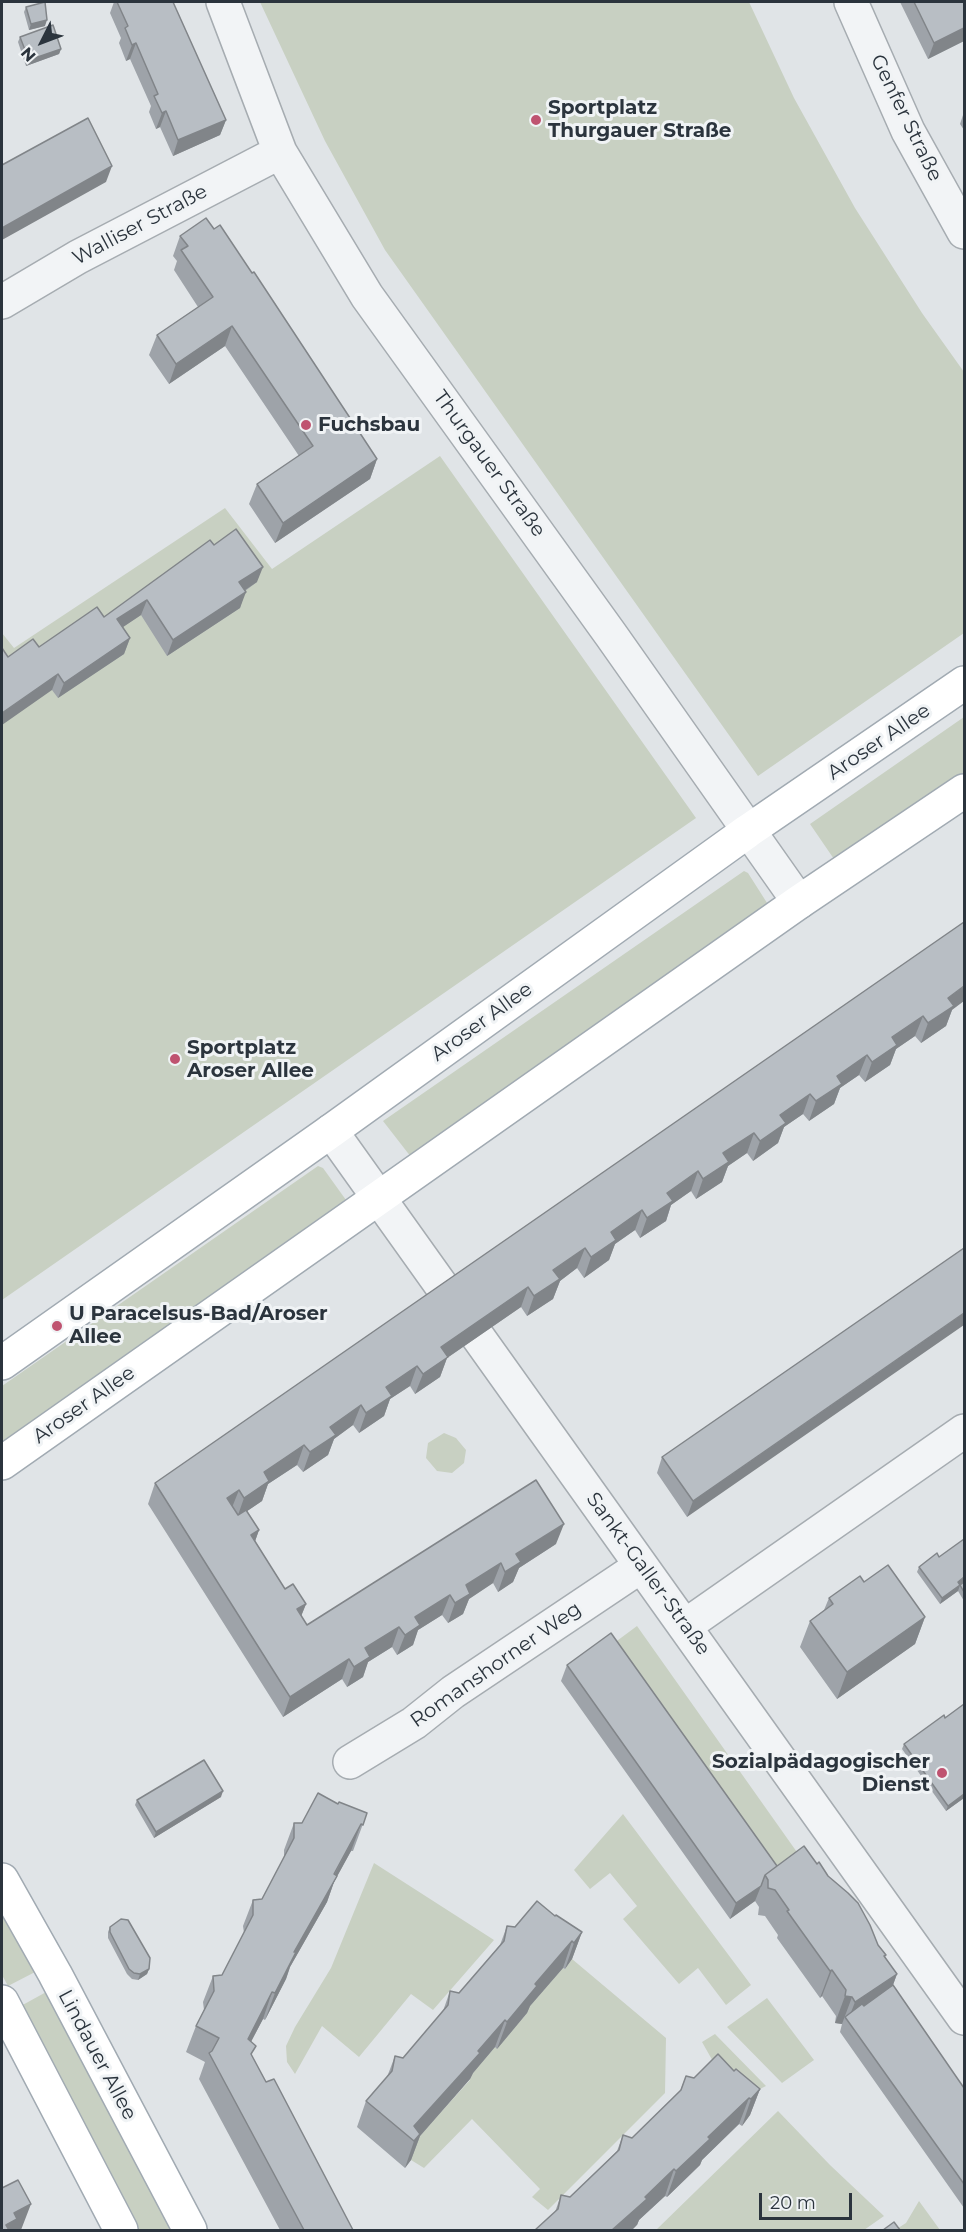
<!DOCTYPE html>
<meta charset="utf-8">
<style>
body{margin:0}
#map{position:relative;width:966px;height:2232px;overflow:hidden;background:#e0e4e7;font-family:Montserrat,sans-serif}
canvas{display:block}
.frame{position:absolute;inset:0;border:3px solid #2b343d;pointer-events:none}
.north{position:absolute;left:12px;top:12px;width:60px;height:60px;-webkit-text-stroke:4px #f0f3f5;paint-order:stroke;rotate:228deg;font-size:16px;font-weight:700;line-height:24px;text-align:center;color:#2b343d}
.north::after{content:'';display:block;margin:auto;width:21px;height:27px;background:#2b343d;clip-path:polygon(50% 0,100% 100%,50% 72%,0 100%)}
.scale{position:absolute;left:759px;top:2193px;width:93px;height:27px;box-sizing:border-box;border:3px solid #2b343d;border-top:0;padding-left:8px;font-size:18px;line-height:21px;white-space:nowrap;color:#2b343d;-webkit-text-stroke:4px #f0f3f5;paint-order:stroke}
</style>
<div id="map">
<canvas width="966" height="2232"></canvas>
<div class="frame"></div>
<div class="north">N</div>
<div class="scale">20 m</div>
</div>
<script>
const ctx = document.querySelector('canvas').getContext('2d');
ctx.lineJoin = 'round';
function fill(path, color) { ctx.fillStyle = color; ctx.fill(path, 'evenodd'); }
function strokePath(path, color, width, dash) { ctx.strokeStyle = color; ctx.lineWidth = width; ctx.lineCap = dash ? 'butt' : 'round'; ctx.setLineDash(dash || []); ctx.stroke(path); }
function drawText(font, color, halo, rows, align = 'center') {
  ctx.font = font + ' Montserrat,sans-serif'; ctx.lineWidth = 6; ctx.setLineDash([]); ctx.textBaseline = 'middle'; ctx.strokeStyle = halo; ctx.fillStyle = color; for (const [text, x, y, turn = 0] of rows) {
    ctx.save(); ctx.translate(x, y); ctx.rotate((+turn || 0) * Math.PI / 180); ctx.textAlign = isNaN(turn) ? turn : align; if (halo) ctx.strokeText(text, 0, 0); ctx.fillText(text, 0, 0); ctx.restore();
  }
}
const green = new Path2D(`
 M 260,2 L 749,2 L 794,98 L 855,208 L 922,313 L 964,372 L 964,633 L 758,776 L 385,250 L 325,141 Z
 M 440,456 L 696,818 L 2,1300 L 2,633 L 14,648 L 225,508 L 272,569 Z
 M 964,717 L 964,773 L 836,862 L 810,824 Z
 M 744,871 L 748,873 L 769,906 L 411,1157 L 383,1121 Z
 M 318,1166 L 323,1168 L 346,1200 L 344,1205 L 2,1443 L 2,1386 Z
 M 444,1433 L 456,1438 L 466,1450 L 464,1463 L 452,1473 L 437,1471 L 426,1458 L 428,1443 Z
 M 637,1626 L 828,1896 L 775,1887 L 606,1649 Z
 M 623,1814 L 751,1985 L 726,2005 L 698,1968 L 679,1984 L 623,1919 L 637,1906 L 610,1873 L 590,1889 L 574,1870 Z
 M 374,1863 L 494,1940 L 433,2010 L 411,1994 L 359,2057 L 322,2026 L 295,2074 L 287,2062 L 286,2046 L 295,2027 L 331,1968 Z
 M 2,1907 L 37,1971 L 8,1986 L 2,1975 Z
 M 572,1959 L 666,2038 L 665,2093 L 548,2210 L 532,2197 L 540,2189 L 472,2119 L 424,2168 L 411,2160 L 404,2153 L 470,2080 L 469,2077 L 495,2047 L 497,2048 L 527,2013 L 525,2011 L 563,1968 L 565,1969 Z
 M 48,1991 L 174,2230 L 135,2230 L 19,2007 Z
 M 767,1998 L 814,2060 L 782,2083 L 727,2027 Z
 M 715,2034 L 766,2086 L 744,2097 L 723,2079 L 702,2042 Z
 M 778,2111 L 830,2165 L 884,2216 L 864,2230 L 656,2230 Z
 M 919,2201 L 940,2230 L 895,2230 L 906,2223 Z`);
const minor = new Path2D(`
 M 223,2 L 280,152 L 367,296 L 611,635 L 799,902
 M 851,2 L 908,131 L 964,232
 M 2,302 L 78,257 L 280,152
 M 331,1131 L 964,2018
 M 685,1626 L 964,1431
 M 350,1762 L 414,1723 L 453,1692 L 641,1566`);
const major = new Path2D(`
 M 2,1363 L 331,1131 L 748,831 L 964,683
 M 2,1463 L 799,902 L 964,791
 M 2,1880 L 55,1974 L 190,2230
 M 2,2002 L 121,2230`);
const wall = new Path2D(`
 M 114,2 L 173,2 L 226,120 L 220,135 L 173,156 L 160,127 L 156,129 L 149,112 L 151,106 L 130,59 L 126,61 L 119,43 L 121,38 L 110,13 Z
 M 900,2 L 964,2 L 964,41 L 928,59 Z
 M 26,7 L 45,26 L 29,30 L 24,12 Z
 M 20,37 L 61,49 L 59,54 L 26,66 L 18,42 Z
 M 964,112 L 964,130 L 960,124 Z
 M 180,236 L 377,459 L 370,479 L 275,543 L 249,504 L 257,484 L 299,456 L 225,346 L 169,384 L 149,355 L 157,335 L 198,307 L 174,270 L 177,261 L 173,256 Z
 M 214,545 L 257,582 L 245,591 L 240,608 L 167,656 L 141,615 L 123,627 L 130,638 L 124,654 L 58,698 L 52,690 L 8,657 L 39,647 L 104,617 Z
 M 964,922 L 952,1010 L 946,1026 L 921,1043 L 915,1036 L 896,1049 L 890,1065 L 865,1082 L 859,1075 L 840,1088 L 834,1104 L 809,1121 L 803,1114 L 784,1127 L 778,1143 L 753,1161 L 747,1153 L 728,1166 L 722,1182 L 696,1199 L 691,1191 L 671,1205 L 666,1221 L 640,1238 L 635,1230 L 615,1244 L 609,1260 L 584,1278 L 577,1268 L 560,1281 L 553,1299 L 527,1316 L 521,1307 L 447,1358 L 440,1377 L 415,1394 L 410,1386 L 390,1399 L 384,1416 L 359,1433 L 353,1425 L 334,1439 L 328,1455 L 303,1472 L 297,1465 L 268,1484 L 262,1501 L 247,1511 L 259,1530 L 255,1541 L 285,1589 L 306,1604 L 301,1616 L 307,1625 L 556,1544 L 519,1568 L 513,1582 L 498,1592 L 493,1583 L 469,1599 L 463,1614 L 448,1623 L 442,1615 L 418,1630 L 413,1645 L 397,1655 L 392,1647 L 368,1662 L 363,1677 L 347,1687 L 342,1679 L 283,1717 L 148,1504 L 155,1483 Z
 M 964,1248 L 687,1517 L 657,1473 L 662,1457 Z
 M 939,1557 L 964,1582 L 964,1601 L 958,1591 L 940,1604 L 917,1572 L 919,1567 Z
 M 864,1582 L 925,1617 L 915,1644 L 837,1699 L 800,1647 L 810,1621 L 824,1610 L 829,1598 Z
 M 567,1665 L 777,1866 L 817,1864 L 886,1955 L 885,1957 L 897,1974 L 893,1985 L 964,2088 L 964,2208 L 840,2032 L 842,2024 L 835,2023 L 836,2016 L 822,1996 L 820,1998 L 777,1938 L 778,1935 L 765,1916 L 758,1915 L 759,1907 L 755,1901 L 730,1919 L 561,1681 Z
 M 945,1718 L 964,1798 L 946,1811 L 902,1749 L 904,1744 Z
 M 221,1797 L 154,1838 L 135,1805 L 137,1800 Z
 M 338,1804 L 367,1813 L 353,1851 L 351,1851 L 334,1882 L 327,1902 L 290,1967 L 286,1979 L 265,2020 L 263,2019 L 251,2042 L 252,2056 L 266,2082 L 353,2230 L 280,2230 L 199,2079 L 205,2062 L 186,2052 L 196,2026 L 204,2010 L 203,2002 L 213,1976 L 222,1975 L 244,1933 L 243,1926 L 253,1900 L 262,1899 L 284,1857 L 284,1850 L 294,1823 L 302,1823 Z
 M 555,1916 L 582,1932 L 572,1959 L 565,1969 L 563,1968 L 530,2006 L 527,2013 L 497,2049 L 495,2047 L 473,2073 L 470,2079 L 420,2136 L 411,2160 L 405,2168 L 357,2127 L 366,2101 L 387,2077 L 395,2056 L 403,2058 L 443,2011 L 450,1991 L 459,1993 L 500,1945 L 507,1926 L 515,1927 Z
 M 110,1927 L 149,1969 L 147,1974 L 138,1980 L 132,1979 L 127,1974 L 108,1938 L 108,1932 Z
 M 734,2071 L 760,2089 L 750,2115 L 742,2126 L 739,2124 L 702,2160 L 700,2165 L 667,2197 L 665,2196 L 639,2220 L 637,2225 L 555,2212 L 561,2195 L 570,2197 L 617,2151 L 623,2135 L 632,2138 L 680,2091 L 686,2076 L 694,2078 Z`);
const shadedWall = new Path2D(`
 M 47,20 L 45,26 L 29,30 L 31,24 Z
 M 964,28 L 964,41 L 928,59 L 934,43 Z
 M 136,43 L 130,59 L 126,61 L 132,45 Z
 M 61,49 L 59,54 L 26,66 L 29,60 Z
 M 166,111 L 160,127 L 156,129 L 162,113 Z
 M 226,120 L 220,135 L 173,156 L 178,140 Z
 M 112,166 L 106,182 L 2,240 L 2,228 Z
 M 232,326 L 225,346 L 169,384 L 176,364 Z
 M 377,459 L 370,479 L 275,543 L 283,523 Z
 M 263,567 L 257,582 L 233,598 L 239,582 Z
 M 246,592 L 240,608 L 167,656 L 173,640 Z
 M 147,600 L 141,615 L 111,635 L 117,619 Z
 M 130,638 L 124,654 L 58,698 L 64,683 Z
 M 58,674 L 52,690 L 2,725 L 2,713 Z
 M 964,986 L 964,1001 L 952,1010 L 946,1026 L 921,1043 L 928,1023 L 948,998 Z
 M 923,1016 L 915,1036 L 896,1049 L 890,1065 L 865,1082 L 872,1062 L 892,1037 Z
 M 867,1055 L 859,1075 L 840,1088 L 834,1104 L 809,1121 L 816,1101 L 837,1076 Z
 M 810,1094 L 803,1114 L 784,1127 L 778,1143 L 753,1161 L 760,1141 L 780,1115 Z
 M 754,1133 L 747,1153 L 728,1166 L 722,1182 L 696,1199 L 703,1179 L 723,1153 Z
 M 698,1171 L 691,1191 L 671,1205 L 666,1221 L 640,1238 L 647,1218 L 667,1193 Z
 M 642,1210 L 635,1230 L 615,1244 L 609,1260 L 584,1278 L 591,1257 L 611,1232 Z
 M 585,1248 L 577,1268 L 560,1281 L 553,1299 L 527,1316 L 534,1296 L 553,1270 Z
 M 528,1287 L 521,1307 L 447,1358 L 440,1377 L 415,1394 L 423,1374 L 441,1347 Z
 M 964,1313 L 964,1325 L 687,1517 L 693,1501 Z
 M 417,1366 L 410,1386 L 390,1399 L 384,1416 L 359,1433 L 366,1413 L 386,1387 Z
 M 361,1405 L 353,1425 L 334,1439 L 328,1455 L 303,1472 L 310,1452 L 330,1427 Z
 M 304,1445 L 297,1465 L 268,1484 L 262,1501 L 237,1518 L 244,1498 L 264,1472 Z
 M 239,1490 L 231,1510 L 227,1498 Z
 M 564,1524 L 556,1544 L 519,1568 L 513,1582 L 498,1592 L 505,1572 L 516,1554 Z
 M 259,1530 L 252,1550 L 251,1535 Z
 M 501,1563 L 493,1583 L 469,1599 L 463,1614 L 448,1623 L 455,1603 L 466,1585 Z
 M 964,1577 L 964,1582 L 956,1588 L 958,1582 Z
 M 960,1585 L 958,1591 L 940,1604 L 942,1598 Z
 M 450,1595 L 442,1615 L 418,1630 L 413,1645 L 397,1655 L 405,1635 L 415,1617 Z
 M 306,1604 L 298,1624 L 297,1609 Z
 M 925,1617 L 915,1644 L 837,1699 L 847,1672 Z
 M 399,1627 L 392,1647 L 368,1662 L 363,1677 L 347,1687 L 354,1667 L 365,1648 Z
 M 349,1659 L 342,1679 L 283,1717 L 290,1697 Z
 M 223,1791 L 221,1797 L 154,1838 L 156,1832 Z
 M 964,1794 L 964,1798 L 946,1811 L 948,1806 Z
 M 361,1824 L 351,1851 L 334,1882 L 327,1902 L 290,1967 L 286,1979 L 265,2020 L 275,1993 L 294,1952 Z
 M 761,1886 L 755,1901 L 730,1919 L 736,1903 Z
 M 582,1932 L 572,1959 L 565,1969 L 574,1943 Z
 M 572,1941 L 563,1968 L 530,2006 L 527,2013 L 497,2049 L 507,2022 L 535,1984 Z
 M 149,1969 L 147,1974 L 138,1980 L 140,1974 Z
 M 832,1970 L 822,1996 L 820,1998 L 830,1971 Z
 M 897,1974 L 887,2001 L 848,2020 L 855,2002 Z
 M 272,1992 L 263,2019 L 238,2066 L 248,2039 Z
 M 845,1996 L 852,1997 L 842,2024 L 835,2023 Z
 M 505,2020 L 495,2047 L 473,2073 L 470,2079 L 420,2136 L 411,2160 L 405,2168 L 414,2141 L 414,2126 Z
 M 760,2089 L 750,2115 L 742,2126 L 751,2099 Z
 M 749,2098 L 739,2124 L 702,2160 L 700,2165 L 667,2197 L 676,2171 L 708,2137 Z
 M 674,2169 L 665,2196 L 639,2220 L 637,2225 L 632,2230 L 612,2230 L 645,2197 Z
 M 31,2204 L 21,2230 L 4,2230 L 6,2225 L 14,2213 Z`);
const building = new Path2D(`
 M 45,2 L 47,20 L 31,24 L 26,7 Z
 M 117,2 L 173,2 L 226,120 L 178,140 L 166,111 L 162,113 L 154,96 L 158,94 L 136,43 L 132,45 L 125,28 L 128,26 Z
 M 914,2 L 964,2 L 964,28 L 934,43 Z
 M 53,25 L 61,49 L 29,60 L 20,37 Z
 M 88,118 L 112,166 L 2,228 L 2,165 Z
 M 206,218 L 214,229 L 220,225 L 252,273 L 254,272 L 377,459 L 283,523 L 257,484 L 313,446 L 232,326 L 176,364 L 157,335 L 213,297 L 181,250 L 188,246 L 180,236 Z
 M 236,529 L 263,567 L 239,582 L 246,592 L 173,640 L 147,600 L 117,619 L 130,638 L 64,683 L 58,674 L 2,713 L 2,648 L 8,657 L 33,639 L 39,647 L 97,607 L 104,617 L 210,540 L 214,545 Z
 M 964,922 L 964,986 L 948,998 L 954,1006 L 928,1023 L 923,1016 L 892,1037 L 897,1045 L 872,1062 L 867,1055 L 837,1076 L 842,1084 L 816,1101 L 810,1094 L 780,1115 L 786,1123 L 760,1141 L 754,1133 L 723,1153 L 729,1162 L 703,1179 L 698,1171 L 667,1193 L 673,1201 L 647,1218 L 642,1210 L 611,1232 L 616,1240 L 591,1257 L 585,1248 L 553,1270 L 560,1279 L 534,1296 L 528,1287 L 441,1347 L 448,1357 L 423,1374 L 417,1366 L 386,1387 L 392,1396 L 366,1413 L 361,1405 L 330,1427 L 336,1435 L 310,1452 L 304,1445 L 264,1472 L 269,1481 L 244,1498 L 239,1490 L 227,1498 L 238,1515 L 246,1510 L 259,1530 L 251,1535 L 285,1589 L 293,1584 L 306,1604 L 297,1609 L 307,1625 L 536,1480 L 564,1524 L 516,1554 L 521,1562 L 505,1572 L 501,1563 L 466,1585 L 470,1594 L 455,1603 L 450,1595 L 415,1617 L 420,1625 L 405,1635 L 399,1627 L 365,1648 L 370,1657 L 354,1667 L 349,1659 L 290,1697 L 155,1483 Z
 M 964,1248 L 964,1313 L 693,1501 L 662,1457 Z
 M 964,1539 L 964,1577 L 958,1582 L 960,1585 L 964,1582 L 964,1592 L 960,1585 L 942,1598 L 919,1567 L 937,1553 L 939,1557 Z
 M 888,1565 L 925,1617 L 847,1672 L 810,1621 L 833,1604 L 829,1598 L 860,1576 L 864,1582 Z
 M 611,1633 L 777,1866 L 765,1875 L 761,1886 L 736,1903 L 567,1665 Z
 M 964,1704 L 964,1794 L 948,1806 L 904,1744 L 944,1715 L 945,1718 Z
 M 204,1760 L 223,1791 L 156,1832 L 137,1800 Z
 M 318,1793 L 338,1804 L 339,1802 L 367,1813 L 363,1825 L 361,1824 L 334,1874 L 337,1876 L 294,1952 L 296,1952 L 275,1993 L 272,1992 L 248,2039 L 256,2046 L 251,2054 L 266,2082 L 274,2079 L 353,2230 L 304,2230 L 209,2053 L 212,2051 L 219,2038 L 196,2026 L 214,1991 L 213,1976 L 222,1975 L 253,1915 L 253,1900 L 262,1899 L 294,1838 L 294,1823 L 302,1823 Z
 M 804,1846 L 817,1864 L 819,1862 L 828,1876 L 848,1893 L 858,1903 L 870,1925 L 878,1945 L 886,1955 L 884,1956 L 897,1974 L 855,2002 L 852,1997 L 845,1996 L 846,1990 L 832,1970 L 830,1971 L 787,1911 L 789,1910 L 775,1890 L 768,1888 L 768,1880 L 765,1875 Z
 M 537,1901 L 555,1916 L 556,1915 L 582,1932 L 574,1943 L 572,1941 L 535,1984 L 537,1986 L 507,2022 L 505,2020 L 478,2051 L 480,2053 L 414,2126 L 420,2134 L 414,2141 L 366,2101 L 392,2071 L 395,2056 L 403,2058 L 448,2005 L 450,1991 L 459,1993 L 504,1941 L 507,1926 L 515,1927 Z
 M 121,1919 L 128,1920 L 150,1958 L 149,1969 L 140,1974 L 134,1973 L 129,1969 L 110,1932 L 110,1927 Z
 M 893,1985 L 964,2088 L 964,2184 L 845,2017 L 862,2004 L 864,2006 Z
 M 718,2054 L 734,2071 L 736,2069 L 760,2089 L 751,2099 L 749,2098 L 708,2137 L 710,2139 L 676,2171 L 674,2169 L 645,2197 L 647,2199 L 612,2230 L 535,2230 L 558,2209 L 561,2195 L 570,2197 L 619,2150 L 623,2135 L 632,2138 L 681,2090 L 686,2076 L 694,2078 Z
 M 18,2180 L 31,2204 L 14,2213 L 17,2219 L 6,2225 L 9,2230 L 2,2230 L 2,2187 L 2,2188 Z
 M 894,2222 L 900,2230 L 883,2230 Z`);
const markers = [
 [536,120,6,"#bf5370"],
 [306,425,6,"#bf5370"],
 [175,1059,6,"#bf5370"],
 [57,1326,6,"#bf5370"],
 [942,1773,6,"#bf5370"]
];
const poiNames = [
 ["Sportplatz",548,108],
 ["Thurgauer Straße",548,131],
 ["Fuchsbau",318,425],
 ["Sportplatz",187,1048],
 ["Aroser Allee",187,1071],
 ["U Paracelsus-Bad/Aroser",69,1314],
 ["Allee",69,1337],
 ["Sozialpädagogischer",930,1762,"right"],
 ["Dienst",930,1785,"right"]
];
const streetNames = [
 ["Genfer Straße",906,118,64],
 ["Walliser Straße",140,225,-28],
 ["Thurgauer Straße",489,464,54],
 ["Aroser Allee",879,742,-34],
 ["Aroser Allee",482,1022,-36],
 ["Aroser Allee",84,1405,-35],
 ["Sankt-Galler-Straße",648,1574,54],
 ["Romanshorner Weg",496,1665,-35],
 ["Lindauer Allee",97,2055,62]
];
fill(green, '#c8d0c2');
strokePath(minor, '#a6acb1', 36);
strokePath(major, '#a1aab2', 36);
strokePath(minor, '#f2f4f6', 33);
strokePath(major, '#fff', 33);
fill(wall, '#9ea3a9');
fill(shadedWall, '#818589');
fill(building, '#b8bec4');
strokePath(building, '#818589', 1.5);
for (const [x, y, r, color] of markers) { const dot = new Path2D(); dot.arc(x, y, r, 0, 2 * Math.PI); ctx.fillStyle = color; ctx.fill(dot); strokePath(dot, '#f0f3f5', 2); }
drawText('bold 20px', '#2b343d', '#f0f3f5', poiNames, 'left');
drawText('20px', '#2b343d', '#f0f3f5', streetNames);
</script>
